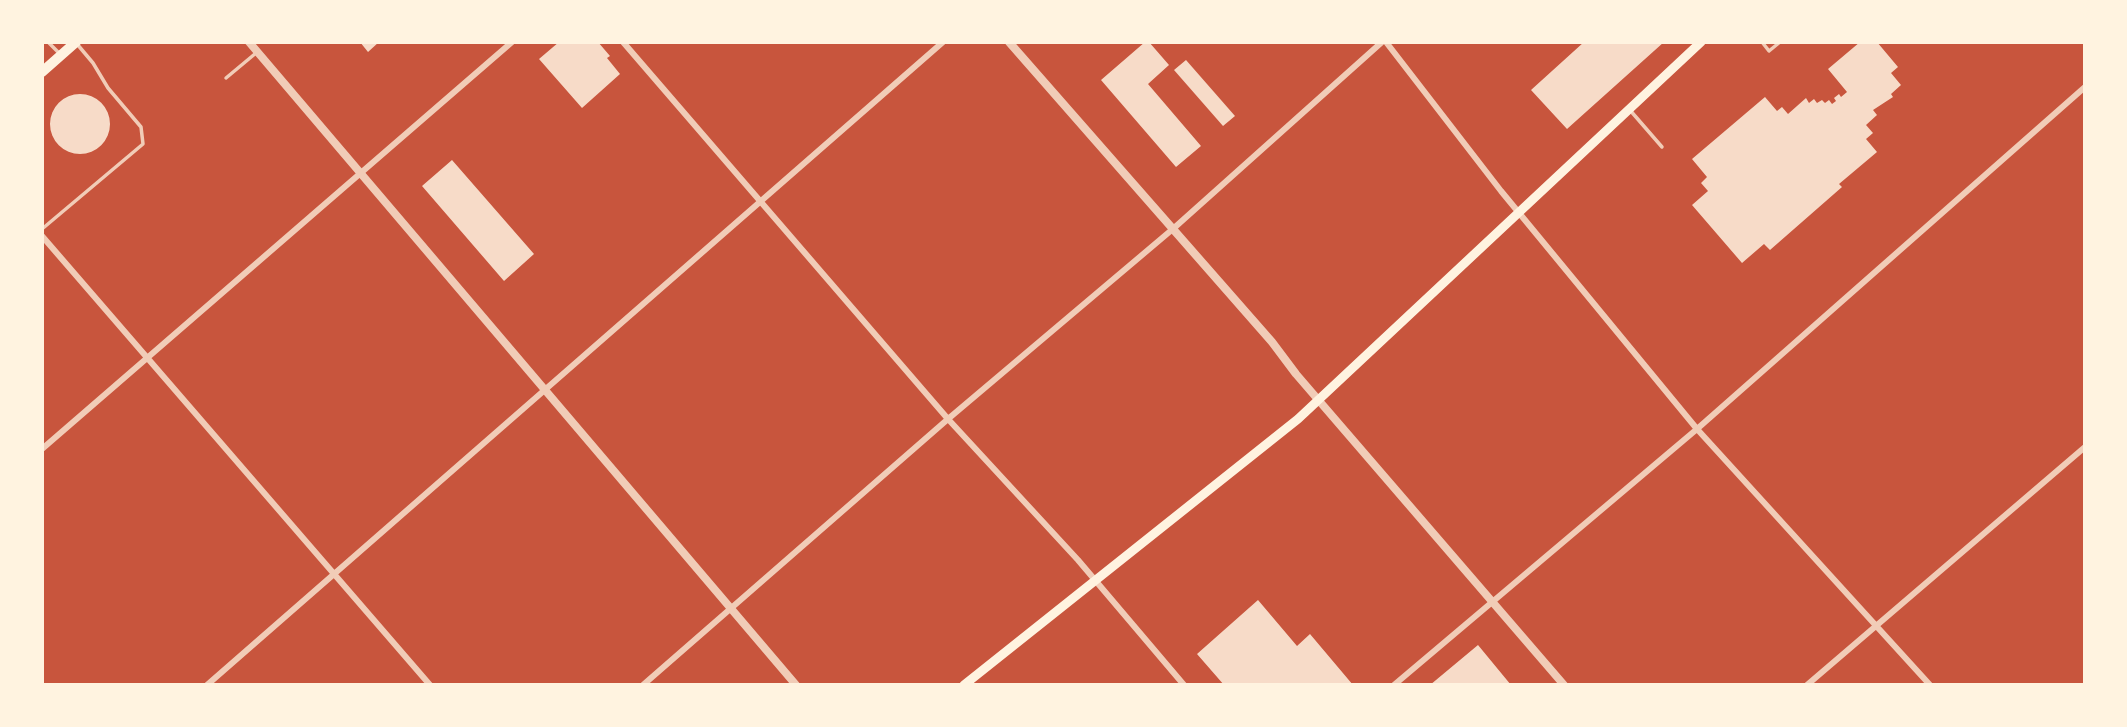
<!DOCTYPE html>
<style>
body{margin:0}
#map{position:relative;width:2127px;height:727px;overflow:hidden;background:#c8553d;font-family:"Sofia Sans Condensed",sans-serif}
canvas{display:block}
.frame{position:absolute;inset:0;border:44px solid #fff3e0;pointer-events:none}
</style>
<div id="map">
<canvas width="2127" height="727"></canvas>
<div class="frame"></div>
</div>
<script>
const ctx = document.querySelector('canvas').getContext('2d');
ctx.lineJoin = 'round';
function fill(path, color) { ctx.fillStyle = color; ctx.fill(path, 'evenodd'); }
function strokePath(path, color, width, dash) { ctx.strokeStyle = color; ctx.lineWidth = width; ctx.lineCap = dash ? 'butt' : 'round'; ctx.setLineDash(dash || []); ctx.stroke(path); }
const building = new Path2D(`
 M 360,42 L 379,42 L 368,52 Z
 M 559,42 L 598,42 L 610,56 L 607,58 L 620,74 L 582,108 L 539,59 Z
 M 1145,42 L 1149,42 L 1169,65 L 1148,84 L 1201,146 L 1176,167 L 1101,80 Z
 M 1584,42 L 1664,42 L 1567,129 L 1531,90 Z
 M 1860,42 L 1877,42 L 1898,67 L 1891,73 L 1901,85 L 1891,94 L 1893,97 L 1873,110 L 1877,115 L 1866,125 L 1873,133 L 1866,139 L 1877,152 L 1839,184 L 1842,187 L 1770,250 L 1764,244 L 1742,263 L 1692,205 L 1708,191 L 1701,183 L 1707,177 L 1692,159 L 1765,97 L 1777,111 L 1782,107 L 1788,114 L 1806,98 L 1809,103 L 1814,99 L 1817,103 L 1822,100 L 1825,103 L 1829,100 L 1832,104 L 1836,101 L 1834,98 L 1839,94 L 1841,97 L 1847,92 L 1828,69 Z
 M 1186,60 L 1235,116 L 1223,126 L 1174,70 Z
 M50 124a30 30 0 1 1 60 0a30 30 0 1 1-60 0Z
 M 452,160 L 534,254 L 504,281 L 422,186 Z
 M 1258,600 L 1297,646 L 1310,634 L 1353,685 L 1224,685 L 1197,654 Z
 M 1478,645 L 1511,685 L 1430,685 Z`);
const service = new Path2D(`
 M 48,42 L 60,54
 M 1762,42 L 1769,51 L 1780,42
 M 226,78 L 256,53
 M 1629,109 L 1662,147
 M 42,229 L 143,144 L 141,127 L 108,88 L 93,63 L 77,44`);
const minor = new Path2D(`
 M 623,42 L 948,419 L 1078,560 L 1184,685
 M 1386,42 L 1501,191 L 1697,429 L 1930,685
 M 42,236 L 430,685
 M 42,449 L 512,42
 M 207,685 L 943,42
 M 643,685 L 948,419 L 1174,228 L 1382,42
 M 1394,685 L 1697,429 L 2085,87
 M 1807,685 L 2085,447`);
const tertiary = new Path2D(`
 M 249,42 L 796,685
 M 1009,42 L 1272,342 L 1296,374 L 1564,685`);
const secondary = new Path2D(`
 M 964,685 L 1298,419 L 1701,42`);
const primary = new Path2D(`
 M 42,72 L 76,42`);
fill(building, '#f7dbc8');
strokePath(service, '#f1ccb7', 3.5);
strokePath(minor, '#f1ccb7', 6);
strokePath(tertiary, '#f1ccb7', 8);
strokePath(secondary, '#fff3e0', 9);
strokePath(primary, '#fff3e0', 10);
</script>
